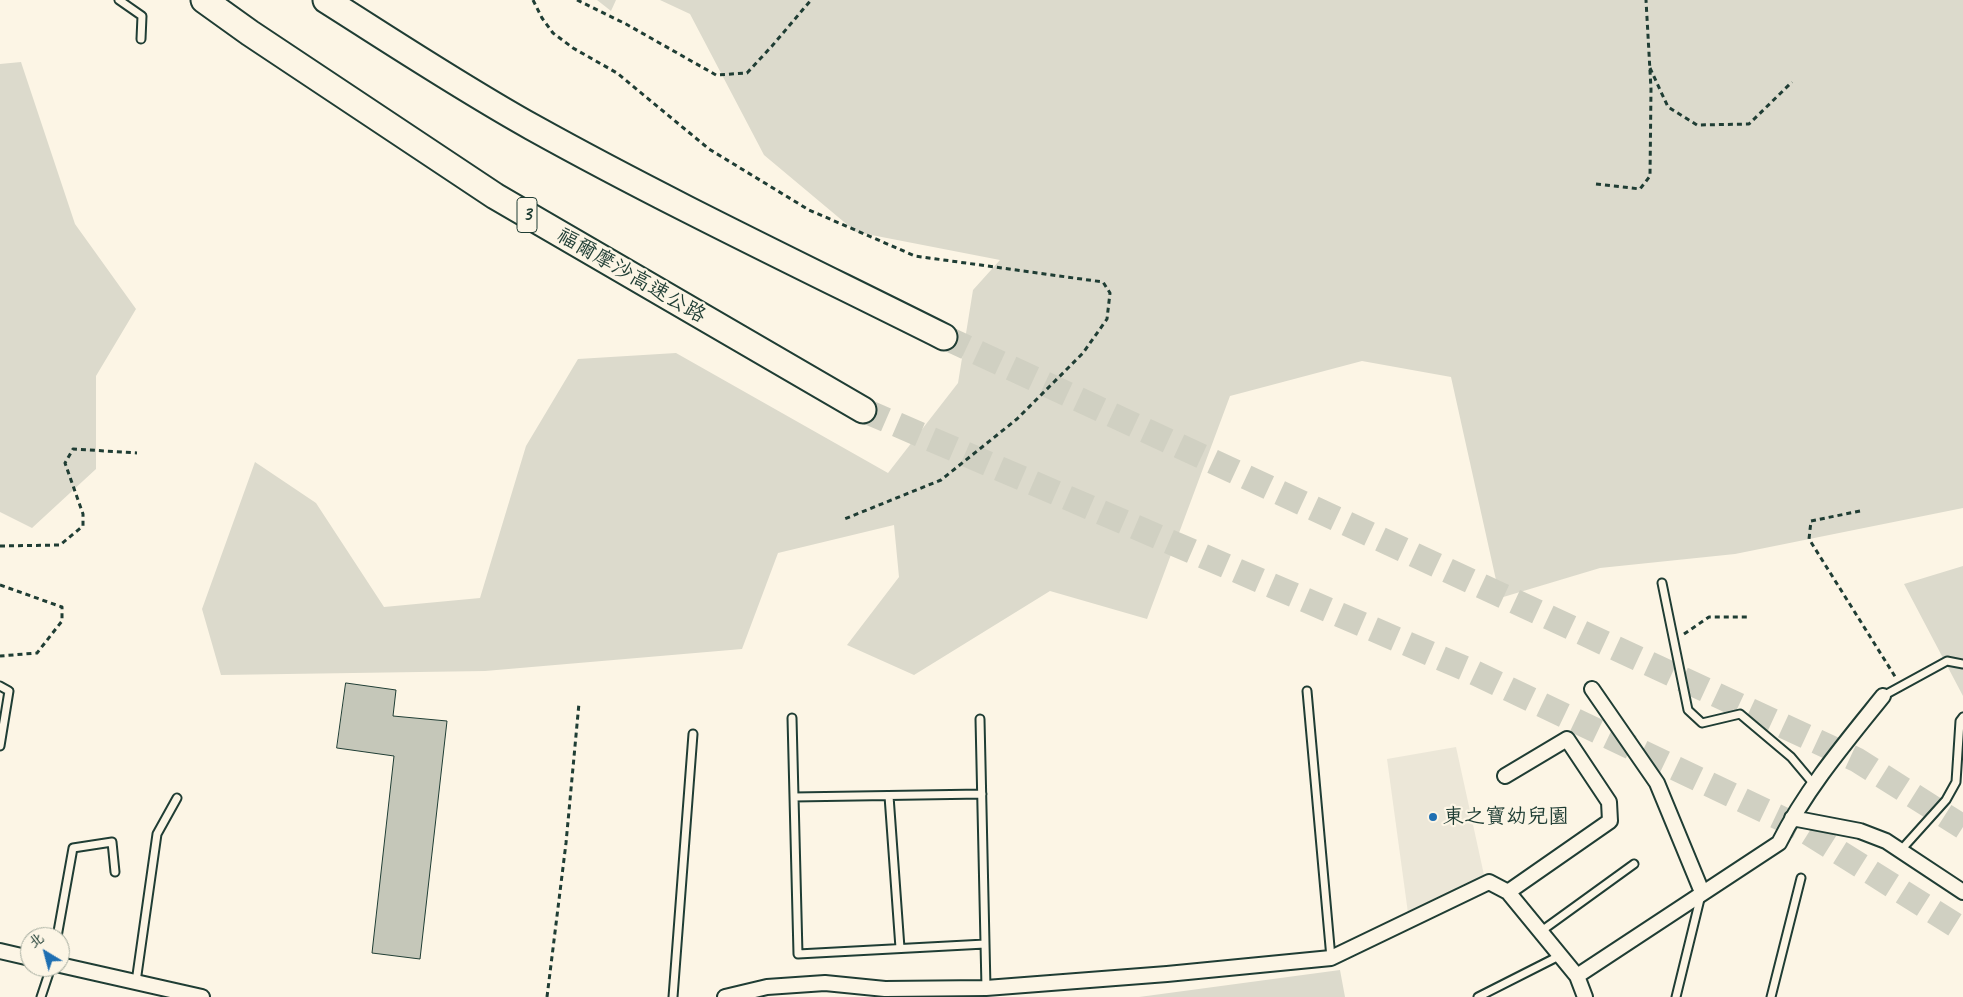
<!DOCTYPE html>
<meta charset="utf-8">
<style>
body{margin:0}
#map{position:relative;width:1963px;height:997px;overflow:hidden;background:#fcf5e5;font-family:Caveat,"LXGW WenKai TC",sans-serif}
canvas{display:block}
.north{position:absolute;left:20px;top:927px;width:50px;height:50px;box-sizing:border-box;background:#fcf5e5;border:1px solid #a4ab9e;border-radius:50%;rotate:323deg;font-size:14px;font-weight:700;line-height:20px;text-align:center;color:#1f3d34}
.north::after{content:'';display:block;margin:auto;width:18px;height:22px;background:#1f6fb2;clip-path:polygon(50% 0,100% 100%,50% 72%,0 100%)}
</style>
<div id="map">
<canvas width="1963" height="997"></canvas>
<div class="north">北</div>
</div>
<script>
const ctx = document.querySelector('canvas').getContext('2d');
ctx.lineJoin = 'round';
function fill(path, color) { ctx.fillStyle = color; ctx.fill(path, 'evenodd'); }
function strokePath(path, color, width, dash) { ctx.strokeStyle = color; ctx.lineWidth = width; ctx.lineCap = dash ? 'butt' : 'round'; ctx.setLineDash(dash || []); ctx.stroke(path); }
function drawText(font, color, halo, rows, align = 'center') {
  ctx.font = font + ' Caveat,"LXGW WenKai TC",sans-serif'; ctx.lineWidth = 4.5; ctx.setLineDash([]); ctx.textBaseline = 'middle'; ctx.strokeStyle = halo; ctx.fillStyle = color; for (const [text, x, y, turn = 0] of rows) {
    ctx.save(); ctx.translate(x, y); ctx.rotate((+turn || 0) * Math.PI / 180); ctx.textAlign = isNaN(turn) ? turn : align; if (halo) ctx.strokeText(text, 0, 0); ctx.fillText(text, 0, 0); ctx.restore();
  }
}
const built = new Path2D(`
 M 1456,747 L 1484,875 L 1408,913 L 1387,759 Z`);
const green = new Path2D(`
 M 597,0 L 616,0 L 611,11 Z
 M 660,0 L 1963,0 L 1963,508 L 1735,554 L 1600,568 L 1500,598 L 1451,377 L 1362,361 L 1230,396 L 1147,619 L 1050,591 L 914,675 L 847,645 L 899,577 L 894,525 L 778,553 L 742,649 L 485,671 L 221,675 L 202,609 L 255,462 L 316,503 L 384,607 L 480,598 L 526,446 L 578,359 L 676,353 L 888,473 L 958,383 L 973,290 L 1000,260 L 856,232 L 764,155 L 690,14 Z
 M 21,62 L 75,224 L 136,309 L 96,376 L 96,469 L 32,528 L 0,512 L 0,64 Z
 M 1963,566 L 1963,696 L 1904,584 Z
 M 1340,970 L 1345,997 L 1139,997 Z`);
const building = new Path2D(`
 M 346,683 L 396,690 L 393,716 L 447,721 L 420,959 L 372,953 L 394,756 L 337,748 Z`);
const highwayTunnel = new Path2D(`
 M 944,337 L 1857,760 L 1963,827
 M 863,410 L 1473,672 L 1799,827 L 1963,930`);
const path = new Path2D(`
 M 533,0 L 542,18 L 553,33 L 573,48 L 617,73 L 709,149 L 809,210 L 915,256 L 1103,282 L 1110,293 L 1107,319 L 1083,353 L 1017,419 L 941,480 L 842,520
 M 577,0 L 626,24 L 716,75 L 747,73 L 772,46 L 811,0
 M 1650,68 L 1668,107 L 1697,125 L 1749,124 L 1792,82
 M 1596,184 L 1640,189 L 1650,176 L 1651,89 L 1646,0
 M 1860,511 L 1811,521 L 1809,539 L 1896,678
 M 0,546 L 60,545 L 83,526 L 83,514 L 65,463 L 73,449 L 137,453
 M 0,585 L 62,607 L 62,621 L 37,653 L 0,656
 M 1684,634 L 1709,617 L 1748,617
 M 547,997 L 566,843 L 579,703`);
const lane = new Path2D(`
 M 119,0 L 142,16 L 141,39
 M 1662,583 L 1688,710 L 1702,723 L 1740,714 L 1791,757 L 1812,782 L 1811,785
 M 0,686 L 9,691 L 0,746
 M 1307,691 L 1331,958
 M 1883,696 L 1947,661 L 1963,664
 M 792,718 L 798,954 L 985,944
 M 980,719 L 986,988
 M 889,796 L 900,948
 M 794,797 L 982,794
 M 1901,850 L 1946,800 L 1956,782 L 1960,721 L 1963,717
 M 1540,932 L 1634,864
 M 57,937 L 73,848 L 112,842 L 115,872
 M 136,982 L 157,834 L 177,798
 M 41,997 L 51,967
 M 673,997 L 693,734
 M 1478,997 L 1559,956
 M 1676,997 L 1701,895
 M 1771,997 L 1801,878`);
const street = new Path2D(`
 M 1592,689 L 1657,783 L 1702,892
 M 1505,776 L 1567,739 L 1609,802 L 1610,821 L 1508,892
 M 1792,818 L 1860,831 L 1886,841 L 1963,892
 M 0,951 L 30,958
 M 60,965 L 202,997
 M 1577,976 L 1779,843 C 1806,789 1846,742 1883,696
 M 725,997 L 767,987 L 825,983 L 885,989 L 986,988 L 1167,974 L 1331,958 L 1489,882 L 1508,892 L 1577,976 L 1585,997`);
const highway = new Path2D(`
 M 204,0 L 250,33 L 495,196 L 863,410
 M 326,0 C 394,43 462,88 532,127 C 667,202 806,268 944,337`);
const markers = [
 [1433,817,5,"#1f6fb2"]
];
const shields = [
 [527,215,20]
];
const shieldNames = [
 ["3",527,215]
];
const streetNames = [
 ["福爾摩沙高速公路",631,276,30]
];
const poiNames = [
 ["東之寶幼兒園",1443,817]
];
fill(built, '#ece7d8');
fill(green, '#dcdacc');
fill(building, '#c5c7b9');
strokePath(building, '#1f3d34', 1);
strokePath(highwayTunnel, '#d0d0c2', 25, [25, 12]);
strokePath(lane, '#1f3d34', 11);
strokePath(street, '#1f3d34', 18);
strokePath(highway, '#1f3d34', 29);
strokePath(path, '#1f3d34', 3, [5, 4]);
strokePath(lane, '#fcf5e5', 7);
strokePath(street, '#fcf5e5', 14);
strokePath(highway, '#fcf5e5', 25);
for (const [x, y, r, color] of markers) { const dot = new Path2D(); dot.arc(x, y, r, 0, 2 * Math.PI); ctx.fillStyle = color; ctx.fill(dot); strokePath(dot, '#fcf5e5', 2); }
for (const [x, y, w] of shields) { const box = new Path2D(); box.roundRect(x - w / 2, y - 17.5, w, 35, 4); ctx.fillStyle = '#fcf5e5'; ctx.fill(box); strokePath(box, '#1f3d34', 1); }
drawText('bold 20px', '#1f3d34', null, shieldNames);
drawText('21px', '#1f3d34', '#fcf5e5', streetNames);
drawText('21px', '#1f3d34', '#fcf5e5', poiNames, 'left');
</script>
